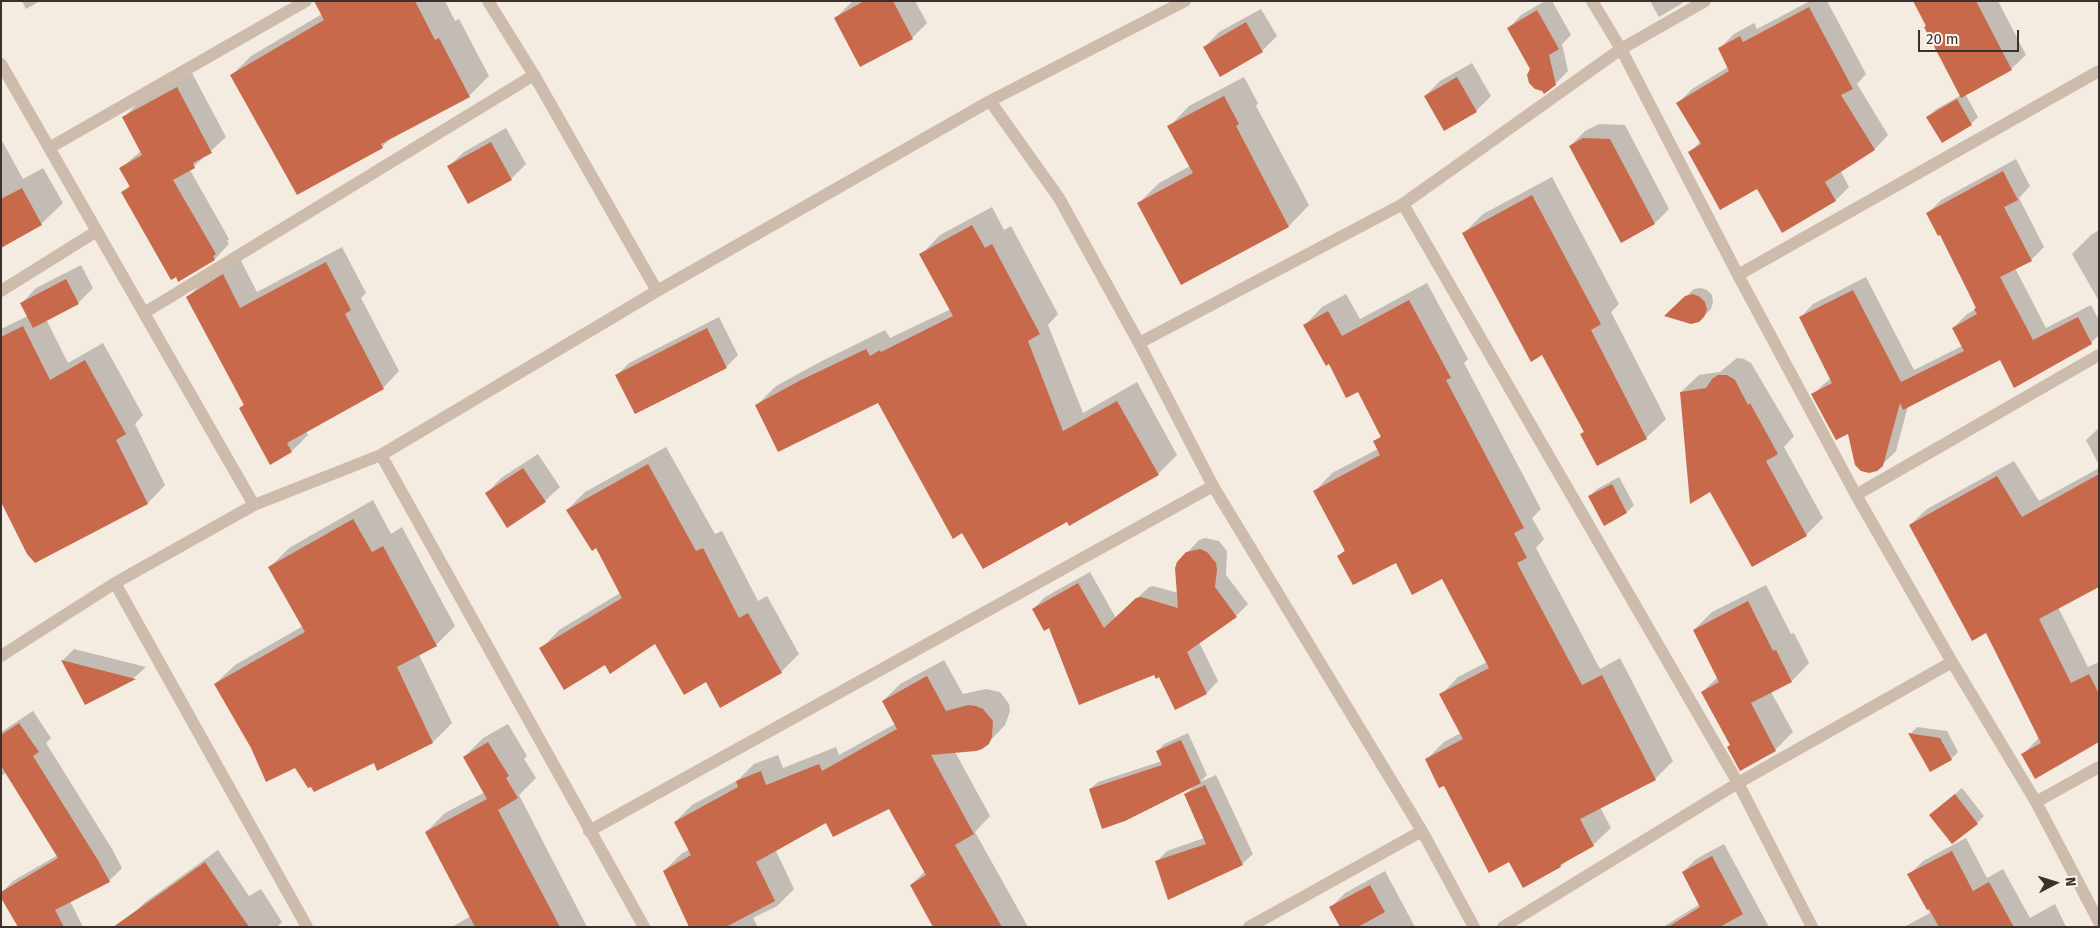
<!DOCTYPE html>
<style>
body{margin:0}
#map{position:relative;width:2100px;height:928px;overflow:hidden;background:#f4ebe1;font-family:"Fira Sans",sans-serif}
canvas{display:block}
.frame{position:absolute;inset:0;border:2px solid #3b302b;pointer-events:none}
.north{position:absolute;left:2030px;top:858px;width:50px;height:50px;-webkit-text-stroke:4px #fbf5ee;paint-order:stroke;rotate:85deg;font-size:14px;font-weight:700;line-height:20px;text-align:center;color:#3b302b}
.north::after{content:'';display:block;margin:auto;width:18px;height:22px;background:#3b302b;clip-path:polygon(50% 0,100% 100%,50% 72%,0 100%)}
.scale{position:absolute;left:1918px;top:30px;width:101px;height:22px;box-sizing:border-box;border:2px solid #3b302b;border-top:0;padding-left:6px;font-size:15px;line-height:18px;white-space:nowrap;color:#3b302b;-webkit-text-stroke:4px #fbf5ee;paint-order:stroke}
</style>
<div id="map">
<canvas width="2100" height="928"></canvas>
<div class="frame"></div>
<div class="north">N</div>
<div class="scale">20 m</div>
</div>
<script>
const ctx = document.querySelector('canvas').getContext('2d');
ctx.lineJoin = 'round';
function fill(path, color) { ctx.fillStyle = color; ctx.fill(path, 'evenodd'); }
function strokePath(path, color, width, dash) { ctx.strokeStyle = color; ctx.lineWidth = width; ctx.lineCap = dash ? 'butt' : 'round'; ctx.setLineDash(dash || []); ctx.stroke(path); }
const shadow = new Path2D(`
 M 22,1 L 40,1 L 26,9 Z
 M 327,1 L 445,1 L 455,21 L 459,19 L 489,76 L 469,96 L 393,136 L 382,147 L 231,76 L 251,56 L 322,14 Z
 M 853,1 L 915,1 L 927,23 L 912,38 L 835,18 Z
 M 1545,1 L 1552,1 L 1571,35 L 1562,44 L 1568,71 L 1555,84 L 1509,28 L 1521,15 Z
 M 1650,1 L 1686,1 L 1659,17 Z
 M 1810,1 L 1827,1 L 1866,74 L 1857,84 L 1888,135 L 1875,149 L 1840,170 L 1849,187 L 1836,200 L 1757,187 L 1689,153 L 1701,141 L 1678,103 L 1692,89 L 1728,67 L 1720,48 L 1734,34 L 1754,23 L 1757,29 Z
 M 1914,1 L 1998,1 L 2026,55 L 2011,69 L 1965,94 L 1978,117 L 1971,124 L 1928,117 L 1935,110 L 1961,95 Z
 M 1261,9 L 1277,36 L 1262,51 L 1205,47 L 1219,32 Z
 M 1472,63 L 1491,96 L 1476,111 L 1425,96 L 1440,81 Z
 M 192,73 L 226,137 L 190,170 L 229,239 L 227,241 L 229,244 L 215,259 L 179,281 L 123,192 L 130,185 L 121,168 L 141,151 L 123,118 L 138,103 Z
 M 1244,77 L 1258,103 L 1256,106 L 1309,205 L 1289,226 L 1181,283 L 1139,203 L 1159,183 L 1190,166 L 1169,127 L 1189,106 Z
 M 1599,124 L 1625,125 L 1669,209 L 1655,223 L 1570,146 L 1585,131 Z
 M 506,128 L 526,164 L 511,179 L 449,166 L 464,152 Z
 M 1,139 L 23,179 L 43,168 L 63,203 L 41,224 L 1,246 Z
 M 2016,159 L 2030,186 L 2019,198 L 2044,247 L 2031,260 L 2015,268 L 2046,328 L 2091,305 L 2099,320 L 2099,335 L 2091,343 L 2001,359 L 1908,406 L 1896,451 L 1877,470 L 1849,432 L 1813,394 L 1831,378 L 1800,318 L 1813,304 L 1866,277 L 1914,370 L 1962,346 L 1953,328 L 1966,315 L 1977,308 L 1940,233 L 1928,213 L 1941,200 Z
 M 1552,177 L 1619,304 L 1611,312 L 1666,419 L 1646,438 L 1597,465 L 1581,435 L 1584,431 L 1543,354 L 1464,233 L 1483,214 Z
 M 992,207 L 1004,230 L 1011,226 L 1058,314 L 1048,325 L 1083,413 L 1137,382 L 1177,455 L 1158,474 L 1068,520 L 963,531 L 879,401 L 757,405 L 776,386 L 820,362 L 885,330 L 890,338 L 951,309 L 921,255 L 940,235 Z
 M 2099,230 L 2099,301 L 2072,254 L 2091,235 Z
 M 342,247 L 366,293 L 361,298 L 399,371 L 383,388 L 306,431 L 308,435 L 292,451 L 240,408 L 244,404 L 188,297 L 204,281 L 240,259 L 257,292 Z
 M 81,265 L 93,288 L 78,303 L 46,319 L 68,363 L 103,343 L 143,415 L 135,424 L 165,485 L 148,503 L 36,561 L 1,499 L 1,329 L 28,316 L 22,303 L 36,288 Z
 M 1427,283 L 1468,359 L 1464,363 L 1541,509 L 1532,518 L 1544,539 L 1536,548 L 1600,669 L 1620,658 L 1673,761 L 1655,779 L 1600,807 L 1611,828 L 1593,845 L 1567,860 L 1561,866 L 1510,860 L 1444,784 L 1426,760 L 1444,742 L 1461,733 L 1441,695 L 1458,677 L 1487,662 L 1442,577 L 1396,561 L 1339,556 L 1346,549 L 1315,491 L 1332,473 L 1378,449 L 1375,442 L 1382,435 L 1358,390 L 1330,362 L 1305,325 L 1322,307 L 1346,294 L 1360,319 Z
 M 1701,288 L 1707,290 L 1712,295 L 1713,302 L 1711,309 L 1704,316 L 1667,315 L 1694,289 Z
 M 719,317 L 738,355 L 726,367 L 617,375 L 629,363 Z
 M 1737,358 L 1744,359 L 1751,363 L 1794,436 L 1784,447 L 1823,518 L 1806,535 L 1681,392 L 1699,375 L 1720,372 Z
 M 2099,428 L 2099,465 L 2086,440 Z
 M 666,447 L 715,534 L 722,531 L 758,601 L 767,596 L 799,654 L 781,672 L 706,681 L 656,642 L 606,663 L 541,649 L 559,630 L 620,593 L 596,546 L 567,510 L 585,492 Z
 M 538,454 L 560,487 L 545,501 L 487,493 L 501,478 Z
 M 2014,461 L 2039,501 L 2099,468 L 2099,585 L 2058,607 L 2088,667 L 2099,662 L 2099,741 L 2023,754 L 2039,738 L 1986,631 L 1910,525 L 1927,509 Z
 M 1619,477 L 1634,505 L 1627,512 L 1604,524 L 1590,496 L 1597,489 Z
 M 373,500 L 391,534 L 402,527 L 455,626 L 436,645 L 419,655 L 452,723 L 433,742 L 378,769 L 374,761 L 296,766 L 252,748 L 215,684 L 235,665 L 303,626 L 270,567 L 289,548 Z
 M 1205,538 L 1219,541 L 1227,551 L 1226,575 L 1248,604 L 1236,616 L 1199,642 L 1218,681 L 1207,693 L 1175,708 L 1159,675 L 1050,627 L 1033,609 L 1045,597 L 1090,572 L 1116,618 L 1149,587 L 1153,586 L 1178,593 L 1187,553 L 1199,540 Z
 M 1766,585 L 1791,634 L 1794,633 L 1809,663 L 1792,681 L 1771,692 L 1793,732 L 1775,750 L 1731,745 L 1702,692 L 1718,677 L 1694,630 L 1712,612 Z
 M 74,649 L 146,667 L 135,677 L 86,703 L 63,660 Z
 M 944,660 L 963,694 L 986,689 L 1000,692 L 1009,704 L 1010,711 L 1005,725 L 988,743 L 955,752 L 990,816 L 975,832 L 1028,927 L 935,927 L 911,885 L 925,871 L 889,807 L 827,821 L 776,851 L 794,889 L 777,906 L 753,918 L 758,927 L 691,927 L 664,871 L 681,854 L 690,849 L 675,822 L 692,805 L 738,780 L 754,764 L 778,755 L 783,768 L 836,747 L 839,755 L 895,724 L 883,701 L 900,684 Z
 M 33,711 L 51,738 L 46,743 L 112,849 L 122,868 L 109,881 L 70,901 L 83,927 L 23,927 L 1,893 L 13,881 L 58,855 L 6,773 L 1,776 L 1,732 Z
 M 508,724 L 527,756 L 524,759 L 536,778 L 519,795 L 587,927 L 452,927 L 471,916 L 426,832 L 445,813 L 485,792 L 464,757 L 483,738 Z
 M 1917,727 L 1947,731 L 1958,752 L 1951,759 L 1910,734 Z
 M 1188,733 L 1207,775 L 1200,782 L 1216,775 L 1253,854 L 1242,864 L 1157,861 L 1167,851 L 1204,838 L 1185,795 L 1195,785 L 1090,789 L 1098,782 L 1162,761 L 1157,751 L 1164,744 Z
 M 1962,788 L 1984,816 L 1977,823 L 1931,815 Z
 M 1966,838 L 1987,878 L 2003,869 L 2030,918 L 2055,904 L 2066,927 L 1904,927 L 1930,913 L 1909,875 L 1923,861 Z
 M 1724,844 L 1769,927 L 1663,927 L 1700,904 L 1683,872 L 1696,859 Z
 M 218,850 L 249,896 L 261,889 L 282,922 L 277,927 L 127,927 L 132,915 L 144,903 Z
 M 1385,871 L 1415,927 L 1340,927 L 1331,907 L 1345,893 Z`);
const building = new Path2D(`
 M 314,1 L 415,1 L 435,40 L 439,38 L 470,97 L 381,144 L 383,148 L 297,195 L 230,75 L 324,20 Z
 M 864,1 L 893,1 L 913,39 L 860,67 L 834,18 Z
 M 1913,1 L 1976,1 L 2012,70 L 1961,98 L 1924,27 L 1926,26 Z
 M 1809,7 L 1853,89 L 1841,95 L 1875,150 L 1825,182 L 1836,201 L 1782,233 L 1757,189 L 1720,210 L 1688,152 L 1701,144 L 1676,103 L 1729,71 L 1718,48 L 1740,36 L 1743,42 Z
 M 1537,10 L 1559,49 L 1549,55 L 1556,85 L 1544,94 L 1542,91 L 1535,89 L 1529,83 L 1527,75 L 1530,69 L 1507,28 Z
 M 1246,22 L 1263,52 L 1220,77 L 1203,47 Z
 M 1457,77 L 1477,112 L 1444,131 L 1424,96 Z
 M 177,87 L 212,153 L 193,163 L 195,168 L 173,180 L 216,254 L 213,256 L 215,260 L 178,282 L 176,277 L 171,280 L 121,192 L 130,187 L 119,168 L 142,155 L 122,117 Z
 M 1224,96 L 1239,124 L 1236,126 L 1289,227 L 1181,285 L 1137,203 L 1193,173 L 1167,126 Z
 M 1957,99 L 1972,125 L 1942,143 L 1926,117 Z
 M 1583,138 L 1610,139 L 1655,224 L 1621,243 L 1569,146 Z
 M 491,142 L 512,180 L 468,204 L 447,166 Z
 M 2003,171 L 2018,200 L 2004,207 L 2032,261 L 2000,277 L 2033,340 L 2078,317 L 2092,344 L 2014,388 L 2000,360 L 1903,410 L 1900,403 L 1883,466 L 1877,471 L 1869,473 L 1861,471 L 1855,465 L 1848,434 L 1836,440 L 1811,394 L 1832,383 L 1799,317 L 1853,290 L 1901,382 L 1964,351 L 1952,328 L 1977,314 L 1974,309 L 1976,308 L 1940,235 L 1938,236 L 1926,213 Z
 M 22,188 L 42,225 L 1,248 L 1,199 Z
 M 1532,195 L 1601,324 L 1591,330 L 1647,439 L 1597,466 L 1580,434 L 1584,432 L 1542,355 L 1531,362 L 1462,233 Z
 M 972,225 L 985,248 L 992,244 L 1040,334 L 1028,341 L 1063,431 L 1117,401 L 1159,475 L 1069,526 L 1067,522 L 983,569 L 962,533 L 953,539 L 878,403 L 778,452 L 755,405 L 799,381 L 866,349 L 870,356 L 880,350 L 881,352 L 953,316 L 919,254 Z
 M 326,262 L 351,310 L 345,314 L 384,389 L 287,443 L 292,452 L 270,465 L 239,408 L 244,405 L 186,297 L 223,274 L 240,308 Z
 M 66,279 L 79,304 L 33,328 L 20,303 Z
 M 1693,294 L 1700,297 L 1705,302 L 1707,310 L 1704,317 L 1699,322 L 1691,324 L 1664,316 L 1685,296 Z
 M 1409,300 L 1451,378 L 1446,380 L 1524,528 L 1514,533 L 1527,558 L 1517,563 L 1582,685 L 1602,675 L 1656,780 L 1580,819 L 1594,846 L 1560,865 L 1561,867 L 1523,888 L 1509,862 L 1489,873 L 1444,786 L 1439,788 L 1425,759 L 1463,739 L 1439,694 L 1489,668 L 1442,579 L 1412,595 L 1396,563 L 1353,585 L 1337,556 L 1345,551 L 1313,491 L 1380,455 L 1373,441 L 1381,437 L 1358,392 L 1346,398 L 1329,364 L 1326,366 L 1303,325 L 1328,311 L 1342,336 Z
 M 23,326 L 50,380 L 85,360 L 126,434 L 116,440 L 148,504 L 35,563 L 27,554 L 1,502 L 1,337 Z
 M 707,328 L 727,368 L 635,414 L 615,375 Z
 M 1718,375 L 1727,375 L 1735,380 L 1748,405 L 1750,403 L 1778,454 L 1766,461 L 1807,536 L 1752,567 L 1710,492 L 1690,504 L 1680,392 L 1706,388 L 1712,379 Z
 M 648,464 L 696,551 L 703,548 L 739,618 L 748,613 L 782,673 L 720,708 L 706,682 L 684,695 L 655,644 L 610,674 L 605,665 L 564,690 L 539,648 L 622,598 L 596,548 L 592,551 L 566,510 Z
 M 523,468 L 546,502 L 507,528 L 485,493 Z
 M 2099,474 L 2099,587 L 2039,619 L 2071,683 L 2089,674 L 2099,694 L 2099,742 L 2035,779 L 2021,754 L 2041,743 L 1986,633 L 1972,641 L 1909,525 L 1997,476 L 2022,517 Z
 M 1612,484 L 1627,513 L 1604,526 L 1588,496 Z
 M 353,519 L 372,552 L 383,546 L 437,646 L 397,667 L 433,743 L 377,771 L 374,763 L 314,792 L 311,787 L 308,788 L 295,768 L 266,782 L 251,748 L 214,684 L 305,632 L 268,567 Z
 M 1200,549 L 1207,552 L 1216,563 L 1217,570 L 1215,587 L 1237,617 L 1187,652 L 1207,694 L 1175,710 L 1159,677 L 1156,679 L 1154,675 L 1079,705 L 1049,628 L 1044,631 L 1032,609 L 1078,583 L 1104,628 L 1136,598 L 1141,597 L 1178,608 L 1175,568 L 1177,562 L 1186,552 Z
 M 1748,601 L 1773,651 L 1776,650 L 1792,682 L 1751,703 L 1776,751 L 1740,771 L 1727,747 L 1730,745 L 1701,692 L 1719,682 L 1693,630 Z
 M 61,660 L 136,679 L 85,705 Z
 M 927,676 L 946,711 L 968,705 L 976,706 L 983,709 L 993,721 L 992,737 L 989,744 L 982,749 L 976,751 L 931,755 L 974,834 L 955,845 L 1002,927 L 933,927 L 910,885 L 926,875 L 889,809 L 833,837 L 826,823 L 756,862 L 775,901 L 726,927 L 689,927 L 663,871 L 691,855 L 674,822 L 738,787 L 736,781 L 761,771 L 766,785 L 819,764 L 822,771 L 897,729 L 882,701 Z
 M 19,723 L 39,752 L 33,756 L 99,862 L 110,882 L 55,910 L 64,927 L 18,927 L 1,898 L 1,892 L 58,858 L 1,766 L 1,735 Z
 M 1908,733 L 1940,738 L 1952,760 L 1930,772 Z
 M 1181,740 L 1201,783 L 1125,821 L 1102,829 L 1089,789 L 1162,765 L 1156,751 Z
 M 488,742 L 509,776 L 506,778 L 518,798 L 498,810 L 560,927 L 475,927 L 425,832 L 487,799 L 463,757 Z
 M 1205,785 L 1243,865 L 1168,900 L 1155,861 L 1206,844 L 1184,794 Z
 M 1955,794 L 1978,824 L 1952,844 L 1929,815 Z
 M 1952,851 L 1973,891 L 1989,882 L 2014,927 L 1939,927 L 1929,909 L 1927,910 L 1907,874 Z
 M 1712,856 L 1743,914 L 1720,927 L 1668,927 L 1700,907 L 1682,872 Z
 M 205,862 L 249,927 L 113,927 Z
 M 1370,885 L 1385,912 L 1358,927 L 1340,927 L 1329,907 Z`);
const minor = new Path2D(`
 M 488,1 L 534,75 L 657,291
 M 1592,1 L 1621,49 L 1738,275 L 1856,495 L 1952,662 L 2036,802 L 2099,922
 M 1,64 L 254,505
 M 990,101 L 1059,198 L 1139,343 L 1213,486 L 1422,831 L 1474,927
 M 49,148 L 306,1
 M 1403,204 L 1738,783 L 1812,927
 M 1738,275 L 2099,71
 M 1,291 L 97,231
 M 144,313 L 534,75
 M 1139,343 L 1403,204 L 1621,49 L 1705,1
 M 381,455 L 644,927
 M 1856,495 L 2099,355
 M 115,583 L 307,927
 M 1,656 L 115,583 L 254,505 L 381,455 L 657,291 L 990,101 L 1185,1
 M 2036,802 L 2099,767
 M 589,831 L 1213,486
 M 1249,927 L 1422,831
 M 1503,927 L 1738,783 L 1952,662`);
fill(shadow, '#0003');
fill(building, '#c8694b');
strokePath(minor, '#cdbbac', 12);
</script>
